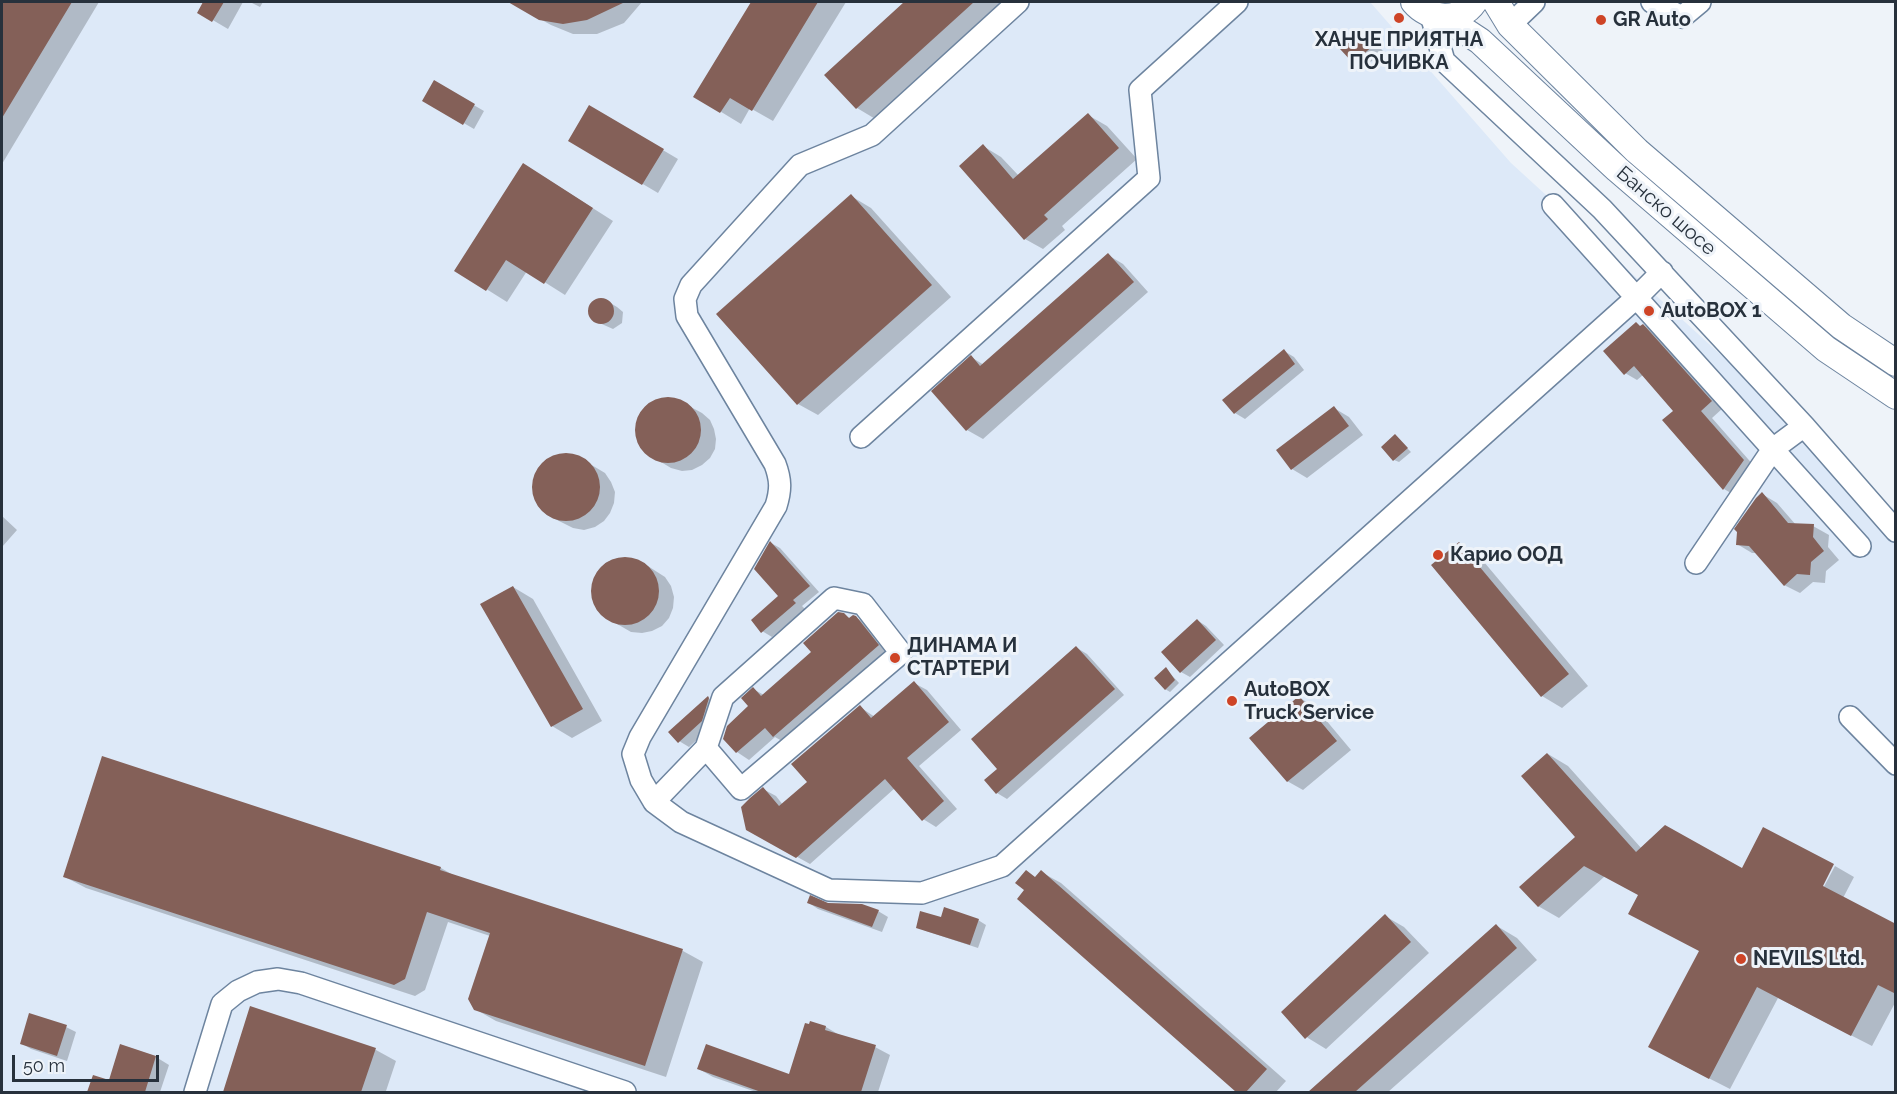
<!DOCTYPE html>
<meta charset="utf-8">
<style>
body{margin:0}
#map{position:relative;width:1897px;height:1094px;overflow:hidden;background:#eef3f9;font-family:Raleway,sans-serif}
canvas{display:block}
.frame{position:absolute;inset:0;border:3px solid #27313c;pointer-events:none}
.scale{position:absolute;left:12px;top:1055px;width:147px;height:27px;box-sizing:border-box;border:3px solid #27313c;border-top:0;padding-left:8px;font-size:18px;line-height:21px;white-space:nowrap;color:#27313c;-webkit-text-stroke:4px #eef3f9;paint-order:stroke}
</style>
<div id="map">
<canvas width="1897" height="1094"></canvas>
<div class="frame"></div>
<div class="scale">50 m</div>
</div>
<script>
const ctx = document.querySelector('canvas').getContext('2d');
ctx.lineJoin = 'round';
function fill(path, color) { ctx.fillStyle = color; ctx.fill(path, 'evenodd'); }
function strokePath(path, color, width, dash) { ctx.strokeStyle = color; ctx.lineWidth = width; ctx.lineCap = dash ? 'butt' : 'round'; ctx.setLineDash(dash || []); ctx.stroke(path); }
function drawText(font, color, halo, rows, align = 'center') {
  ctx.font = font + ' Raleway,sans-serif'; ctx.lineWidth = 6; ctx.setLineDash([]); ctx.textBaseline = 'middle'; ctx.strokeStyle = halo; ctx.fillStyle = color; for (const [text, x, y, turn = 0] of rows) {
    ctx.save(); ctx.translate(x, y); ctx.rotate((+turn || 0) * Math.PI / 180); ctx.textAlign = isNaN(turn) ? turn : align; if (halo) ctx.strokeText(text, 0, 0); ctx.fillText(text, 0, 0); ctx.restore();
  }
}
const built = new Path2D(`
 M 2,2 L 1370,2 L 1511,163 L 1895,514 L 1895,1092 L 2,1092 Z`);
const shadow = new Path2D(`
 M 2,2 L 99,2 L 2,164 Z
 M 205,2 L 243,2 L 228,29 L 199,12 Z
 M 250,2 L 263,2 L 260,7 Z
 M 517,2 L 642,2 L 624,23 L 597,34 L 573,34 L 551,25 L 529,13 Z
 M 753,2 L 846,2 L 773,121 L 750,108 L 741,124 L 695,96 Z
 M 906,2 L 1007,2 L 877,120 L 857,108 L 826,75 Z
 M 1361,32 L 1371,38 L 1383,51 L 1364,68 L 1354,62 Z
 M 434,82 L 484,111 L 474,129 L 424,100 Z
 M 590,107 L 678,159 L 658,193 L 570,141 Z
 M 1088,115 L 1107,126 L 1137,159 L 1062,226 L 1065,230 L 1043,249 L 1025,239 L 983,146 L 1001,157 L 1019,176 Z
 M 544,177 L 613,221 L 565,295 L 527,271 L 507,302 L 456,270 Z
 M 851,196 L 871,208 L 951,297 L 818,415 L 798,404 Z
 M 1108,255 L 1123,264 L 1148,292 L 983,439 L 967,430 L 933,391 L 971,357 L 984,365 Z
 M 595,301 L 607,301 L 617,307 L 623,312 L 622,323 L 613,329 L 595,321 L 590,315 L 590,307 Z
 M 1643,325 L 1655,332 L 1723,408 L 1712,418 L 1755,467 L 1736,496 L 1724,489 L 1664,420 L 1675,411 L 1643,375 L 1637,380 L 1625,373 Z
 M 1284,351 L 1294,357 L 1304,370 L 1245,419 L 1235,413 Z
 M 666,398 L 676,399 L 702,413 L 710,420 L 714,429 L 716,439 L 715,449 L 710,458 L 702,465 L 692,470 L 682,471 L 671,468 L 646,453 L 640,444 L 636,434 L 637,424 L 641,413 L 648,405 L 656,400 Z
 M 1334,408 L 1349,417 L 1363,435 L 1307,478 L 1292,469 Z
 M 1395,436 L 1411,452 L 1399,462 L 1394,460 Z
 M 559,455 L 570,455 L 580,458 L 605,473 L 611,482 L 615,492 L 614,503 L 610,513 L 604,521 L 595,527 L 584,530 L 573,528 L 547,515 L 539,507 L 534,497 L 533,486 L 535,475 L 541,466 L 549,459 Z
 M 1762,494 L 1777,503 L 1796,525 L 1813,526 L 1829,535 L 1828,547 L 1839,560 L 1826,571 L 1825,583 L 1813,582 L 1800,593 L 1784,585 L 1757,553 L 1752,553 L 1737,544 Z
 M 2,516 L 17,530 L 2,547 Z
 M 771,543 L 780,548 L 819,592 L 802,606 L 805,609 L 772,637 L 762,631 L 780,597 Z
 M 1459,544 L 1479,556 L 1588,686 L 1562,708 L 1542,696 Z
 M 618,558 L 629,558 L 640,561 L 665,577 L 671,586 L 674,597 L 673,608 L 669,618 L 662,626 L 652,631 L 642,633 L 631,632 L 605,617 L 597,610 L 593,600 L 592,589 L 594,579 L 599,569 L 607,562 Z
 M 513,587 L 533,599 L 602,721 L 572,738 L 552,726 Z
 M 843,615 L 851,619 L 855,617 L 869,625 L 890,653 L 787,744 L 775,737 L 749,760 L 737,752 L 750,707 L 753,689 L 764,695 L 813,652 Z
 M 1197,620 L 1206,626 L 1224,645 L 1190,677 L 1181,672 Z
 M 1077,648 L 1087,654 L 1124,695 L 1007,799 L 997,793 L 999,769 Z
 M 1166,669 L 1179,683 L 1170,692 L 1165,689 Z
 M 914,683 L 927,690 L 961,730 L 919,766 L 957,809 L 936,827 L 923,819 L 895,788 L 810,864 L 747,829 L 763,789 L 776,796 L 783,805 L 809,782 L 860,707 L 875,717 Z
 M 708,698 L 718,703 L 711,727 L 689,747 L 679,741 Z
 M 1300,698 L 1315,707 L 1351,750 L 1303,790 L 1287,781 Z
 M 1548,754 L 1568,766 L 1642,849 L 1742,870 L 1820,894 L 1835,866 L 1854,877 L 1843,898 L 1896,926 L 1896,1001 L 1872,1046 L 1778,998 L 1730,1089 L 1671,1059 L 1700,951 L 1639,895 L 1605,876 L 1559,918 L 1538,906 L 1577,837 Z
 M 103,758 L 441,868 L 453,875 L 683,951 L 703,962 L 666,1077 L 496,1021 L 475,1009 L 490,936 L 448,922 L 425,990 L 415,996 L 86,888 L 65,877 Z
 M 1026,872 L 1036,878 L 1041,872 L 1061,883 L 1286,1081 L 1276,1092 L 1238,1092 L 1019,899 L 1026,890 Z
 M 809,903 L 878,911 L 888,917 L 882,932 L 818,909 Z
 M 1385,916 L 1404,927 L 1429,953 L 1326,1049 L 1308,1038 L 1283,1012 Z
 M 942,918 L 978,920 L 986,925 L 978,948 L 926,931 L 918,927 Z
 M 1497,926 L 1517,938 L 1537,960 L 1388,1092 L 1310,1092 Z
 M 251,1008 L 376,1050 L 396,1061 L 386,1091 L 391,1092 L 224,1092 Z
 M 811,1023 L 826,1027 L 841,1036 L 875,1047 L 890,1055 L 878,1092 L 756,1092 L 713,1077 L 699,1069 L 790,1076 Z
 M 66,1027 L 76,1032 L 67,1061 L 31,1049 L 21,1043 Z
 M 121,1046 L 156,1057 L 169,1065 L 160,1092 L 89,1092 L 94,1077 L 110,1082 Z`);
const building = new Path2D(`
 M 2,2 L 72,2 L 2,118 Z
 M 203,2 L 224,2 L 212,22 L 197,13 Z
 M 508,2 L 625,2 L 587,20 L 563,24 L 539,20 Z
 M 751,2 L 818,2 L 752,111 L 730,98 L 720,113 L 693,97 Z
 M 904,2 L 974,2 L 856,109 L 824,75 Z
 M 1361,31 L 1374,45 L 1353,63 L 1340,49 Z
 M 434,80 L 475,104 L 463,125 L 422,101 Z
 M 589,105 L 664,149 L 642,185 L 568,141 Z
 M 1088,113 L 1119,148 L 1044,215 L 1048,219 L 1024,240 L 959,166 L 983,144 L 1013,179 Z
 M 523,163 L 593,208 L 544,284 L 506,260 L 486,291 L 454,271 Z
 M 851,194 L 932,285 L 797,405 L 716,314 Z
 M 1108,253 L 1134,282 L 966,431 L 931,391 L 971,355 L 980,366 Z
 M588 311a13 13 0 1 1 26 0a13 13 0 1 1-26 0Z
 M 1636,322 L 1640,326 L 1643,324 L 1712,401 L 1701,411 L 1744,460 L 1723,490 L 1662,420 L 1673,411 L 1634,366 L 1624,375 L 1603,351 Z
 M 1284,349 L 1295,364 L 1234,414 L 1222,400 Z
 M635 430a33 33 0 1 1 66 0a33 33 0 1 1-66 0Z
 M 1334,406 L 1349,426 L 1291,470 L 1276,450 Z
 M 1395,434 L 1408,448 L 1393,461 L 1381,447 Z
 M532 487a34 34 0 1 1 68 0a34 34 0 1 1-68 0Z
 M 1762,492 L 1788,523 L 1814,524 L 1813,537 L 1824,551 L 1811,562 L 1810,575 L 1797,574 L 1784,586 L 1749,546 L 1736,545 L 1737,532 L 1734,529 L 1756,498 Z
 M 770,541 L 810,586 L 793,600 L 796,603 L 761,633 L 751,620 L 778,596 L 754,569 Z
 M 1459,542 L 1569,674 L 1541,697 L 1431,565 Z
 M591 591a34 34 0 1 1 68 0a34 34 0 1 1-68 0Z
 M 513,586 L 583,709 L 551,727 L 480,604 Z
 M 838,612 L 844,613 L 849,618 L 853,615 L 856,616 L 879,645 L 773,737 L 765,728 L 736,753 L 723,739 L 727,726 L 748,706 L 741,698 L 753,687 L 761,696 L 811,652 L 803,643 Z
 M 1197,619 L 1216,640 L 1180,673 L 1161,652 Z
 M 1076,646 L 1115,689 L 996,794 L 984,780 L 997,769 L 971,739 Z
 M 1166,667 L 1175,680 L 1165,690 L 1154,678 Z
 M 914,681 L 949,722 L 907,758 L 944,801 L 922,821 L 885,779 L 796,858 L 746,830 L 741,807 L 750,798 L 763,787 L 779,806 L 807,782 L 791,764 L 860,705 L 871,718 Z
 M 708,696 L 709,698 L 702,721 L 678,743 L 668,732 Z
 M 1299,696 L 1337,741 L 1287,782 L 1249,738 Z
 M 1547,753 L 1636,852 L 1665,825 L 1742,868 L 1763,827 L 1834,864 L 1823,886 L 1896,924 L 1896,994 L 1878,985 L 1851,1036 L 1757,987 L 1709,1079 L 1648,1047 L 1699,951 L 1628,914 L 1638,895 L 1584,866 L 1538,907 L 1519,887 L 1575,837 L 1521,776 Z
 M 102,756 L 441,867 L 440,870 L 683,949 L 645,1066 L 474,1010 L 468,999 L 490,933 L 427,912 L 405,979 L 394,985 L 63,877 Z
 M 1026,870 L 1035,877 L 1041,870 L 1267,1069 L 1246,1092 L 1236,1092 L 1017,899 L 1024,890 L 1015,883 Z
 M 810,895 L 828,903 L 862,904 L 879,910 L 872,927 L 807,903 Z
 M 944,907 L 979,919 L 970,945 L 916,928 L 920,911 L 941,917 Z
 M 1385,914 L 1411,942 L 1305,1039 L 1281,1012 Z
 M 1496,924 L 1517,948 L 1355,1092 L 1308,1092 Z
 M 250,1006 L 376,1048 L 361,1092 L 223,1092 Z
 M 29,1013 L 67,1025 L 57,1056 L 20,1044 Z
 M 810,1021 L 826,1026 L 825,1030 L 876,1045 L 861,1092 L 761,1092 L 697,1069 L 706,1044 L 789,1074 L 805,1023 L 809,1024 Z
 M 120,1044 L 156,1056 L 145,1092 L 87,1092 L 93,1075 L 109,1080 Z`);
const minor = new Path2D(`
 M 1652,2 L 1682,17 L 1700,2
 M 1431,15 L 1444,61 L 1602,209 L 1804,426 L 1896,531
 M 1510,25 L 1534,2
 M 1553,205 L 1860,546
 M 861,437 L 1149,178 L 1140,90 L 1237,2
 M 1696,563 L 1773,449 L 1804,426
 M 1850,717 L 1896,764
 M 706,748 L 723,697 L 834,598 L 863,604 L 901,653 L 741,789 L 706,748 L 654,802 L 681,822 L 829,890 L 922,893 L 1002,866 L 1637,297 L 1662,272
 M 654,802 L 641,780 L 633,754 L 640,737 L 776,506 C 781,490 781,480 775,464 L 687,316 L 685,299 L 691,285 L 800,165 L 872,135 L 1018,2
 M 195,1092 L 222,1004 L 238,991 L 257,982 L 278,979 L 301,983 L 625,1092`);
const major = new Path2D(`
 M 1414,2 C 1429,20 1460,23 1474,2
 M 1496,2 L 1510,25 L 1637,151 L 1841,326 L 1896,363
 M 1445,18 L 1480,41 L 1617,169 L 1826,349 L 1896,396`);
const markers = [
 [1399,18,6,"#ce4426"],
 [1601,20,6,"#ce4426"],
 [1649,311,6,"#ce4426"],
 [1438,555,6,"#ce4426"],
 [895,658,6,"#ce4426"],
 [1232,701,6,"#ce4426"],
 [1741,959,6,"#ce4426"]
];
const poiNames = [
 ["GR Auto",1613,20],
 ["ХАНЧЕ ПРИЯТНА",1399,40,"center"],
 ["ПОЧИВКА",1399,63,"center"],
 ["AutoBOX 1",1661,311],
 ["Карио ООД",1450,555],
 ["ДИНАМА И",907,646],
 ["СТАРТЕРИ",907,669],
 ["AutoBOX",1244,690],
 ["Truck Service",1244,713],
 ["NEVILS Ltd.",1753,959]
];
const streetNames = [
 ["Банско шосе",1666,211,41]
];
fill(built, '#dde9f8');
fill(shadow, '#0003');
fill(building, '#846058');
strokePath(minor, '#6d849f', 24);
strokePath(major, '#6d849f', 28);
strokePath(minor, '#fff', 21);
strokePath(major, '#fff', 26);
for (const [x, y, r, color] of markers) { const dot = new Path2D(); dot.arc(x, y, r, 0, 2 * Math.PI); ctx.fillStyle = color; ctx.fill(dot); strokePath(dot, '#eef3f9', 2); }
drawText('bold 20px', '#27313c', '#eef3f9', poiNames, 'left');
drawText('20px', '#27313c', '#eef3f9', streetNames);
</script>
